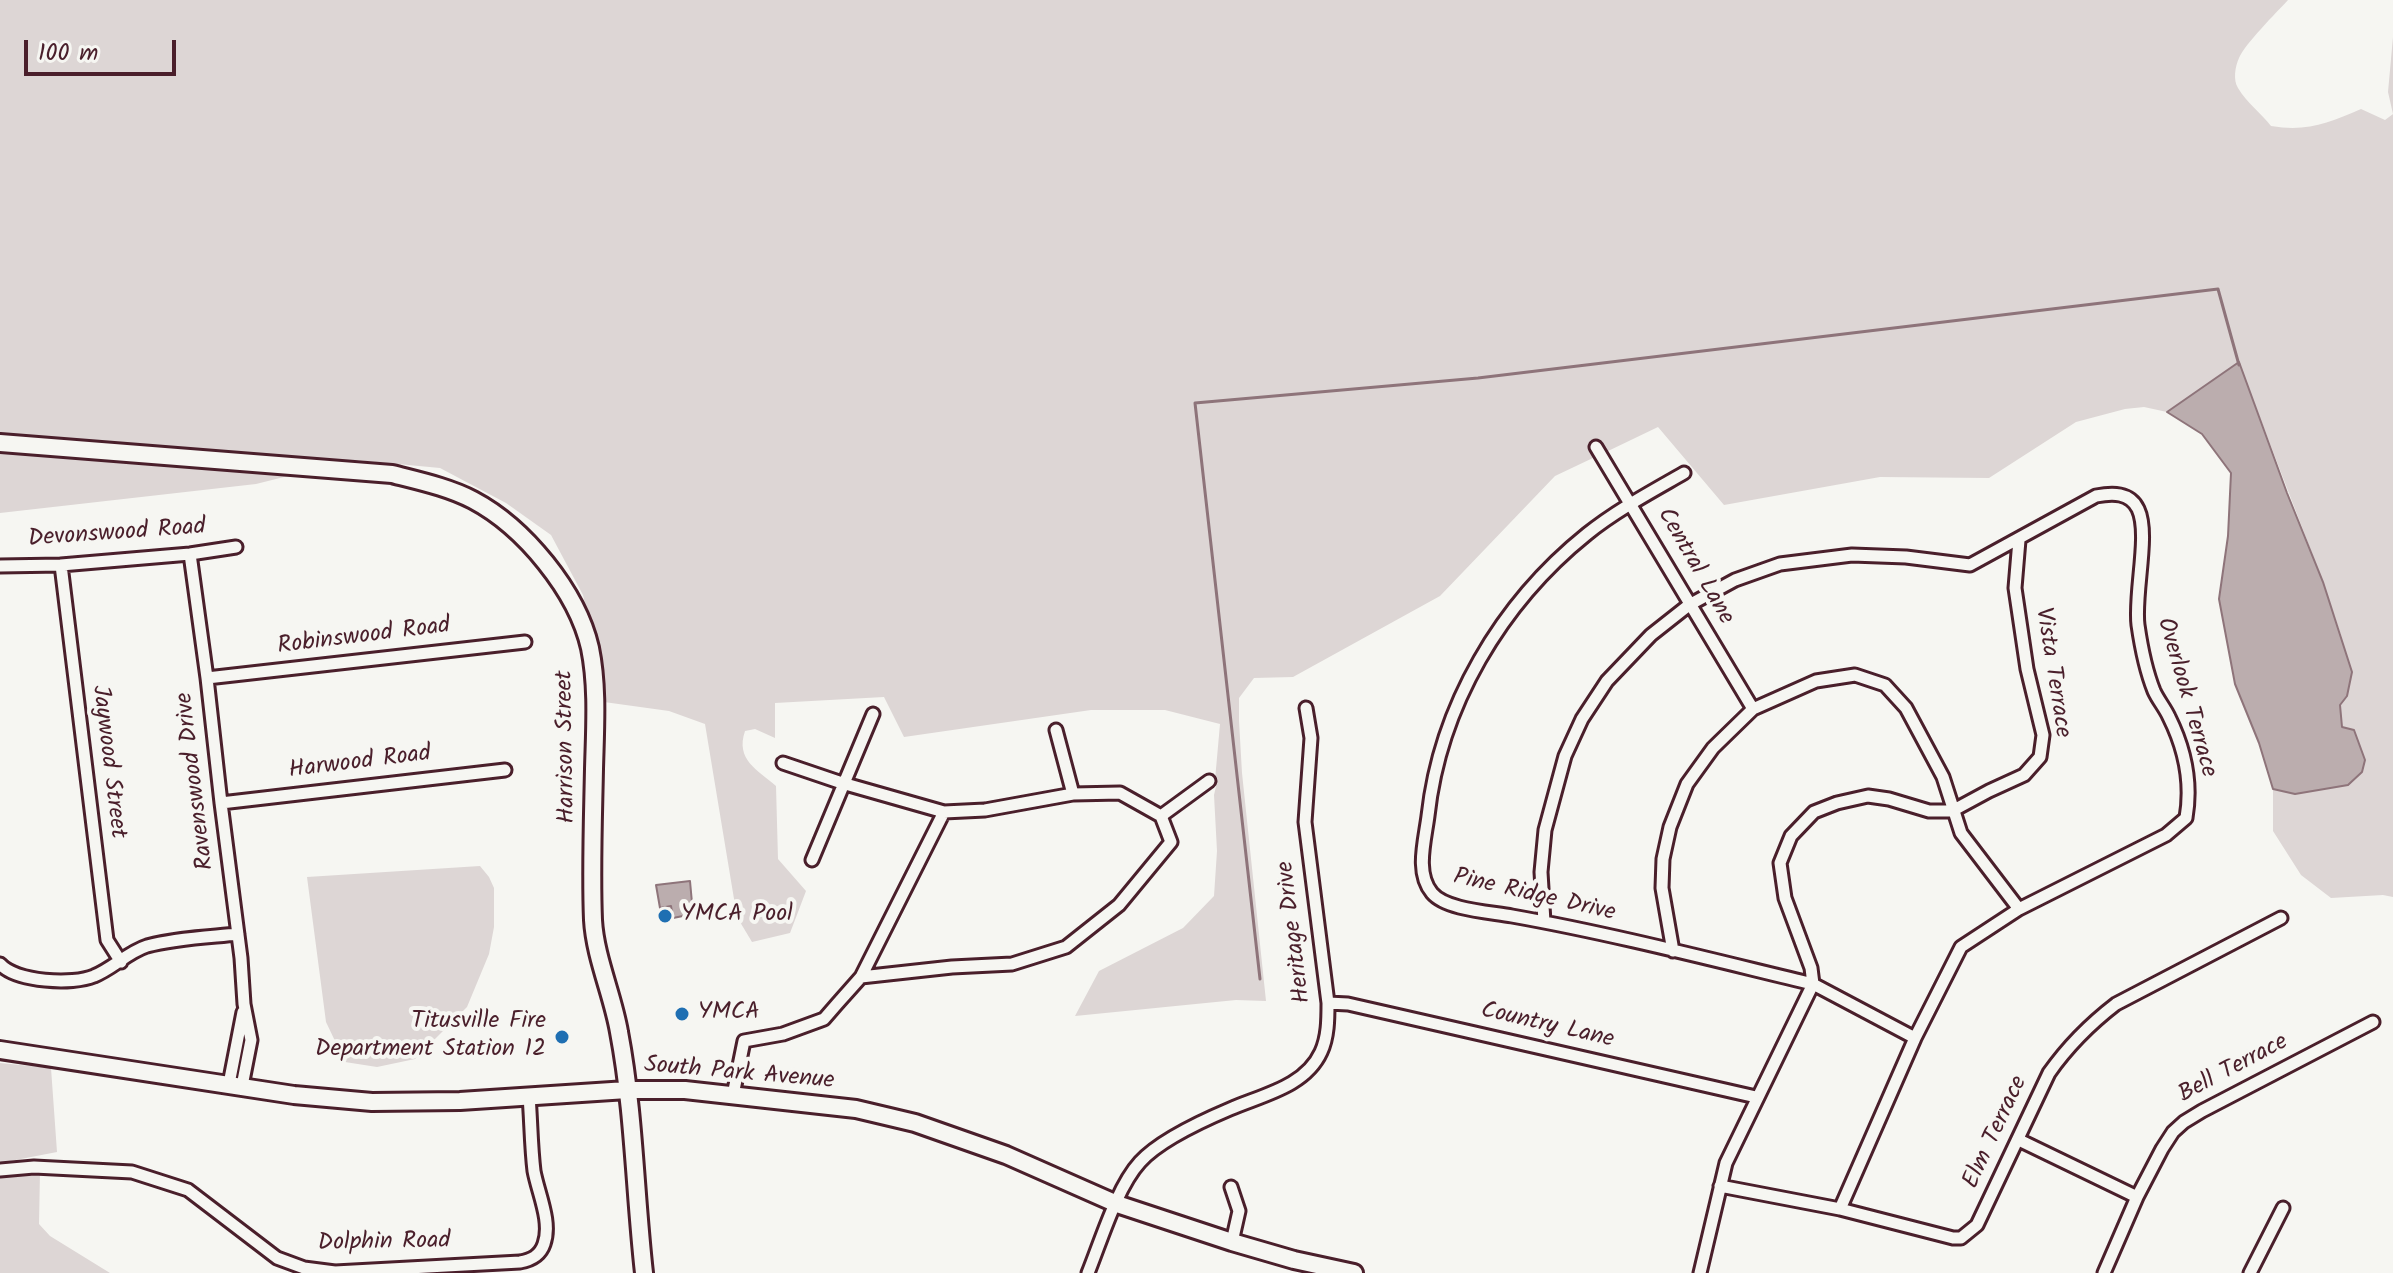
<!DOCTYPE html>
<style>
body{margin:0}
#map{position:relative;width:2393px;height:1273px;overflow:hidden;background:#f6f6f2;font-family:Kalam,sans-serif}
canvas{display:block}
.scale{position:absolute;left:24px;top:40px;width:152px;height:36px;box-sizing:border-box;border:4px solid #4a1f2b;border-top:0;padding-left:10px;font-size:24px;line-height:28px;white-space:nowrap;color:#4a1f2b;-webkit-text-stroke:6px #f6f6f2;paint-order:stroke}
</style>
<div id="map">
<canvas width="2393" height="1273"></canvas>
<div class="scale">100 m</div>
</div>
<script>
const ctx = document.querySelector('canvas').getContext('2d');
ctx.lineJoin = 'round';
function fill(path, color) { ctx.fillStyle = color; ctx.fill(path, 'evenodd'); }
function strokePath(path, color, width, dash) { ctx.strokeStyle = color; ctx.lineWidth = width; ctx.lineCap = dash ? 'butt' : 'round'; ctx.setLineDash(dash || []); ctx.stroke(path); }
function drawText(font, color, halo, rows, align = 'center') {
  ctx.font = font + ' Kalam,sans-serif'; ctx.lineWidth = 8; ctx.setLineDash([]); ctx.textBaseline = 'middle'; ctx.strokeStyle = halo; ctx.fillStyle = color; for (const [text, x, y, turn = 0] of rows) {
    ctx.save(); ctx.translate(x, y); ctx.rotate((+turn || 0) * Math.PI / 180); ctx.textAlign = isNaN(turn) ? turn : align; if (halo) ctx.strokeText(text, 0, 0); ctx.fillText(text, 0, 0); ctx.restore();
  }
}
const green = new Path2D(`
 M 0,0 L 2288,0 C 2276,13 2245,44 2239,58 C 2235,67 2233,80 2238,88 C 2247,103 2261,113 2271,126 C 2307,132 2329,123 2361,109 L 2385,120 L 2393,114 L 2388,92 L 2393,37 L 2393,897 L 2383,895 L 2331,898 L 2301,875 L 2273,831 L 2273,789 L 2295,794 L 2348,785 L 2340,704 L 2347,696 L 2341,635 L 2323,582 L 2239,363 L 2167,412 L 2144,407 L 2125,409 L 2076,422 L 1989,478 L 1880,477 L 1724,505 L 1658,427 L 1606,452 L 1598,440 L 1588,444 L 1595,457 L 1555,476 L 1440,596 L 1293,677 L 1254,678 L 1239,698 L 1239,721 L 1242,773 L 1266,1001 L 1236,1000 L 1075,1016 L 1099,971 L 1183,928 L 1214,896 L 1217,851 L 1214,795 L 1217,782 L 1215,780 L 1220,724 L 1165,710 L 1091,710 L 904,737 L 884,697 L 775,703 L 775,738 L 755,729 L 745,731 C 735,760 758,770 776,786 L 778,859 L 806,891 L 790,933 L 752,942 L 737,917 L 705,724 L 669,711 L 604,702 L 603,687 L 583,595 L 551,535 L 506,503 L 440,468 L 355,460 L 336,464 L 0,438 Z
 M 0,449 L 304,472 L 256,484 L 0,513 Z
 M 480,866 L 489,877 L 494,888 L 494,927 L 489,954 L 467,1007 L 415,1059 L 377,1067 L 345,1062 L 326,1022 L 307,877 Z
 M 0,1063 L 51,1068 L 57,1152 L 0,1163 Z
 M 33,1172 L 40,1172 L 39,1224 L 50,1236 L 110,1273 L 0,1273 L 0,1176 Z`);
const water = new Path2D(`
 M 2239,362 L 2287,493 L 2323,582 L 2352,672 L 2347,696 L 2340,705 L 2342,727 L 2354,730 L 2365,760 L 2362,772 L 2348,785 L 2295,794 L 2273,789 L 2259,743 L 2235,684 L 2219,599 L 2228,536 L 2231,473 L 2202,434 L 2167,412 Z
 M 690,881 L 693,914 L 673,918 L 671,906 L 660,908 L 656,885 Z`);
const stream = new Path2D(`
 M 1260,979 L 1195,403 L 1478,378 L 2218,289 L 2239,365`);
const street = new Path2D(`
 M 1596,447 L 1753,709
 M 1684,473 C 1651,492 1617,510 1587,534 C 1501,603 1440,706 1428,816 C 1425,840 1415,873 1432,893 C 1446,910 1491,912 1512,916 C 1613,934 1713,960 1813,984 L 1726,1163 L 1700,1273
 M 190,554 L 207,678 L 221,803 L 241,958 L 244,1004 L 251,1040 L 242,1086
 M 61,565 L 107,940 L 121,962
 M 0,566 L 61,565 L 190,554 L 236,547
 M 207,678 L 525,642
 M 1056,730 L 1073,794
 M 783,763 L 842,783 L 944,812
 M 221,803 L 505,770
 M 1161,816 L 1209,781
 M 812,860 L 873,714
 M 1544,922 L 1541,872 L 1545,830 L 1565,756 L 1582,719 L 1607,681 L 1651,635 L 1689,605 L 1735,580 L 1780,564 L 1852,555 L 1906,557 L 1970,565 L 2096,496 C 2112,493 2130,492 2138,509 C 2150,534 2134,593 2138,625 C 2141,646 2146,671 2154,691 C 2158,700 2165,708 2169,717 C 2185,749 2192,783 2186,818 L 2166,835 L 2019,909 L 1961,947 L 1915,1038 L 1840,1209
 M 1673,951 L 1662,888 L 1663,859 L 1670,827 L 1687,784 L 1713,748 L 1753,709 L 1816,681 L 1855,675 L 1885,685 L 1906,708 L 1943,777 L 1961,833 L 2019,909
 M 0,964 C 16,982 73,985 94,976 C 112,969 128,952 147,946 C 176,938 209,937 238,934
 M 1328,1003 L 1348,1004 L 1756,1097
 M 1915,1038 L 1813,984 L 1811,968 L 1785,898 L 1780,863 L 1791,836 L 1814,812 L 1837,803 L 1868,796 L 1889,799 L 1929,811 L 1952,811 L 1989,791 L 2024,775 L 2040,757 L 2043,735 L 2027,669 L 2015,588 L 2019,540
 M 229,1084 L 243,1012
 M 733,1095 L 744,1041 L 783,1034 L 824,1019 L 837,1004 L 861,977 L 944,812 L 985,810 L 1073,794 L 1120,793 L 1161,816 L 1171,842 L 1119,905 L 1066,947 L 1012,964 L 952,967 L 861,977
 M 2019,1140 L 2137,1197
 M 0,1170 L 34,1167 L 132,1172 L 188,1190 L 277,1258 L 304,1268 L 335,1272 L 520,1262 C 531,1260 540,1256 544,1244 C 552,1222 538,1193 534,1171 C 531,1146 531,1121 529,1096
 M 1720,1186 L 1840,1209 L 1953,1238 L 1961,1238 L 1977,1225 L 2049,1073 C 2068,1046 2090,1024 2116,1004 L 2281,918
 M 1231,1187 L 1239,1211 L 1232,1242
 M 1088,1273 C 1101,1241 1117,1187 1140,1162 C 1159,1141 1204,1120 1230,1109 C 1262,1095 1305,1087 1321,1052 C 1328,1037 1328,1019 1328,1003 L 1305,822 L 1311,738 L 1306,708
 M 2104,1273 L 2137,1197 L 2162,1149 L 2173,1132 L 2184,1122 L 2202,1111 L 2373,1022
 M 2250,1273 L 2283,1208`);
const secondary = new Path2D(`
 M 0,443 L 392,474 C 419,481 448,487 473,500 C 524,527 577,591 590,648 C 598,687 595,729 594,769 C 593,819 591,870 593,920 C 595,957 613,996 619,1032 C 634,1111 635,1193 644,1273
 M 0,1050 L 294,1095 L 372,1102 L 460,1101 L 627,1090 L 685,1090 L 856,1109 L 915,1123 L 1006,1155 L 1117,1204 L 1232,1242 L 1294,1260 L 1354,1273`);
const markers = [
 [665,916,8,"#1f6fb2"],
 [682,1014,8,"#1f6fb2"],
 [562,1037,8,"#1f6fb2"]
];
const streetNames = [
 ["Devonswood Road",117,535,-4],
 ["Central Lane",1694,567,60],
 ["Robinswood Road",364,638,-7],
 ["Vista Terrace",2051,673,81],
 ["Overlook Terrace",2185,698,74],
 ["Harrison Street",568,747,-91],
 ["Jaywood Street",107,762,83],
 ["Harwood Road",360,764,-7],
 ["Ravenswood Drive",197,781,-97],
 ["Pine Ridge Drive",1534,897,13],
 ["Heritage Drive",1296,932,-97],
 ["Country Lane",1547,1027,13],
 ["Bell Terrace",2234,1070,-28],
 ["South Park Avenue",739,1075,5],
 ["Elm Terrace",1997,1133,-65],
 ["Dolphin Road",384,1244,-1]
];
const poiNames = [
 ["YMCA Pool",681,916],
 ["YMCA",698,1014],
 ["Titusville Fire",546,1023,"right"],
 ["Department Station 12",546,1051,"right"]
];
fill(green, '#ddd6d5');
fill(water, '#bbadae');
strokePath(water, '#8e747a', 2);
strokePath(stream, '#8e747a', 3);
strokePath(street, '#4a1f2b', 17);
strokePath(secondary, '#4a1f2b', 22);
strokePath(street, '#f6f6f2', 11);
strokePath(secondary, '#f6f6f2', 16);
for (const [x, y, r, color] of markers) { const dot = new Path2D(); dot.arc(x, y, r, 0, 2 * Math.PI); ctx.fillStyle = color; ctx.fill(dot); strokePath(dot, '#f6f6f2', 3); }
drawText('24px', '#4a1f2b', '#f6f6f2', streetNames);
drawText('24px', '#4a1f2b', '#f6f6f2', poiNames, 'left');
</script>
